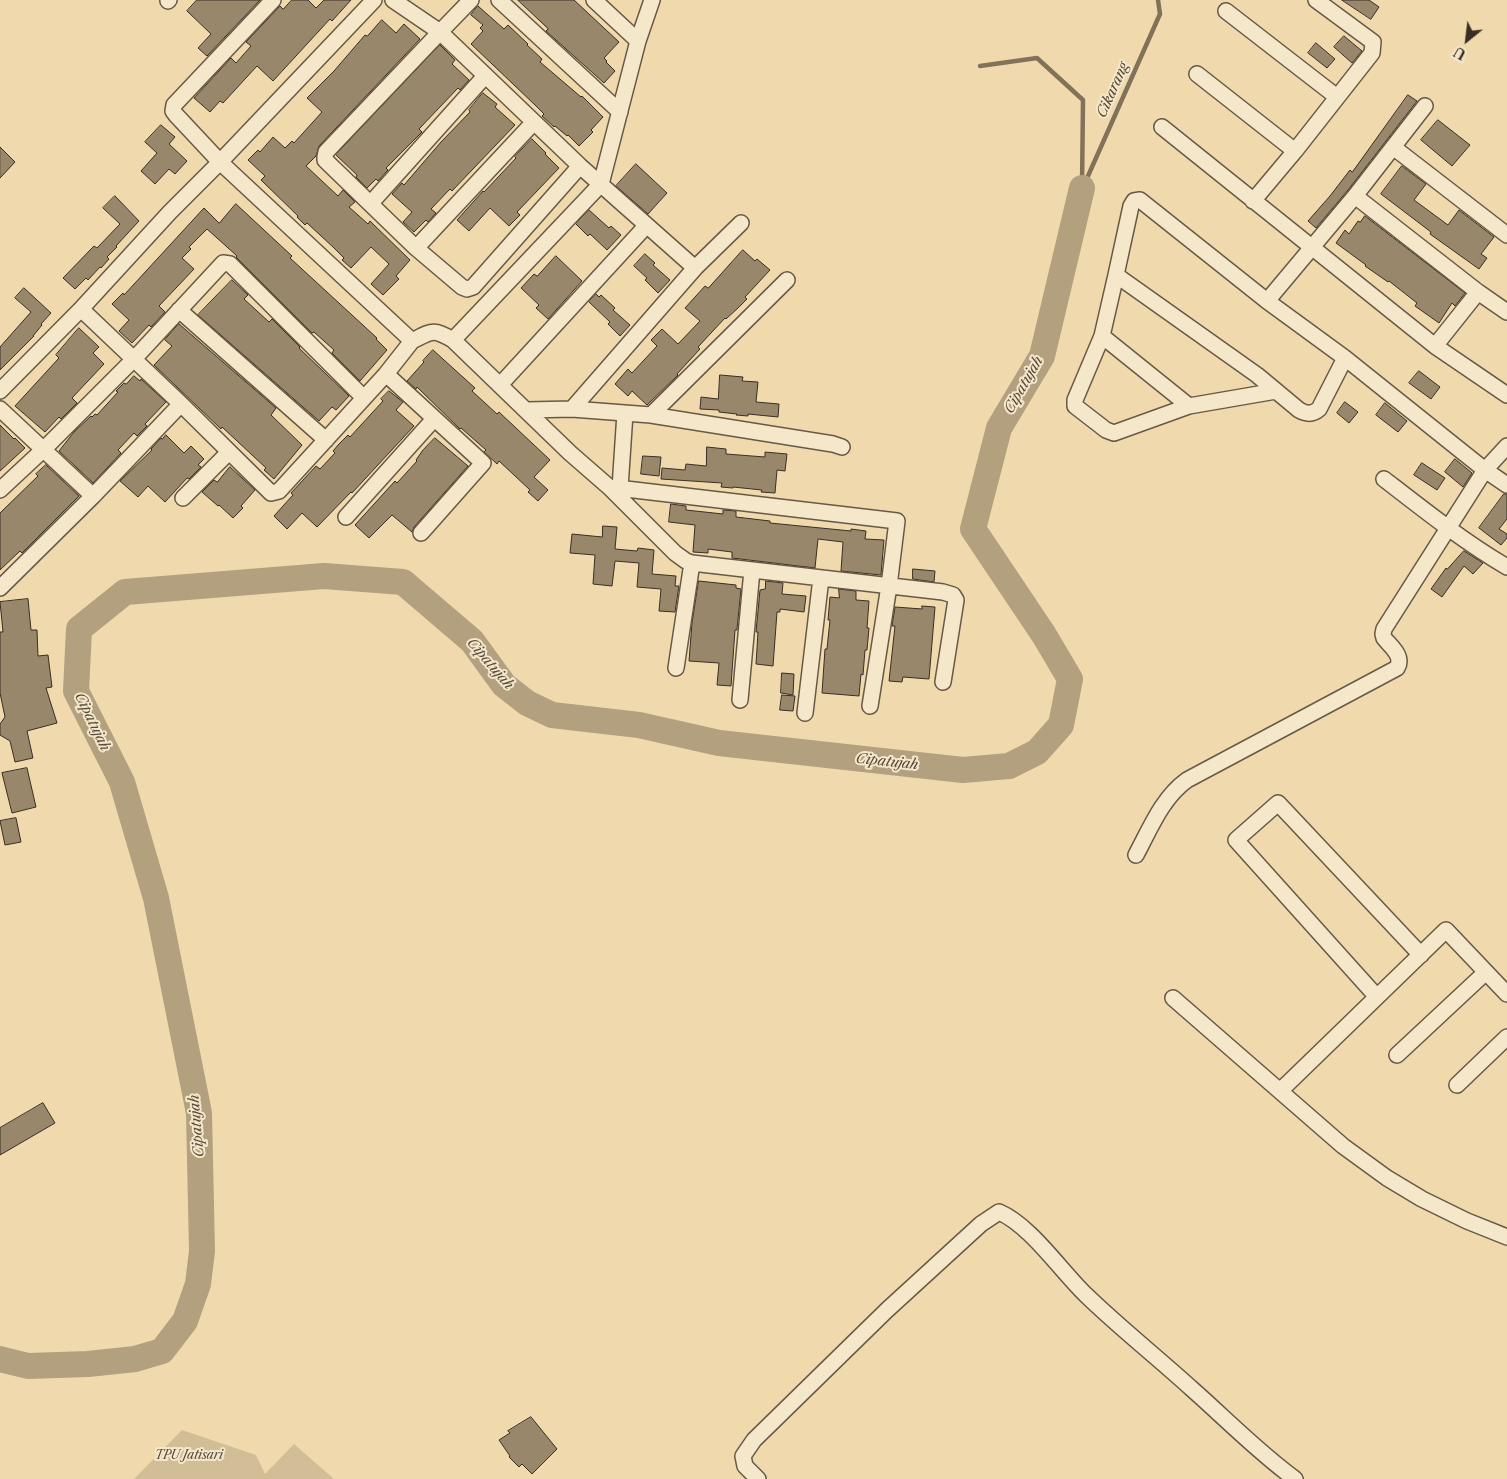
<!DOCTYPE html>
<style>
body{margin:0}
#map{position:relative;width:1507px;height:1479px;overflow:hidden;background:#f0daad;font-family:"Libre Caslon Text",serif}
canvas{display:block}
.north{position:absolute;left:1442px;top:15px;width:50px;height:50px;-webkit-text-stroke:4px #f5e7ca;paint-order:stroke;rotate:209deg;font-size:14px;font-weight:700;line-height:20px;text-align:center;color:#392e24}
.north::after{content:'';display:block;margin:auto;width:18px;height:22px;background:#392e24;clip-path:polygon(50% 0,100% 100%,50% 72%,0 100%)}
</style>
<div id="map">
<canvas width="1507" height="1479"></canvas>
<div class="north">U</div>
</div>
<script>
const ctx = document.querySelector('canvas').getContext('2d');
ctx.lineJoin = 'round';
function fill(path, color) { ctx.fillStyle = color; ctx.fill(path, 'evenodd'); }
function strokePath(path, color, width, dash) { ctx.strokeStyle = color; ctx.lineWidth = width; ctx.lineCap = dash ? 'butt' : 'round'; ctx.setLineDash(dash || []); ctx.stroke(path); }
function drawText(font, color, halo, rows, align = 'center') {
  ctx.font = font + ' "Libre Caslon Text",serif'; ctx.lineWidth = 4; ctx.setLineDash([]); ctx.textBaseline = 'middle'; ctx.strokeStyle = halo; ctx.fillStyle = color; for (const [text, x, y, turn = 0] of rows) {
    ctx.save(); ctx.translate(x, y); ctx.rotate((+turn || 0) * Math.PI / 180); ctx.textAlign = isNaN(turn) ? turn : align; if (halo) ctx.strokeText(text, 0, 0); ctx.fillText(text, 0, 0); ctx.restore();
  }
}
const green = new Path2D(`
 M 182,1430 L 256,1455 L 265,1474 L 294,1444 L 334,1479 L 134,1479 Z`);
const stream = new Path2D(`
 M 980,66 L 1037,58 L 1083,100 L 1082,188
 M 1084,185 L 1160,14 L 1158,0`);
const river = new Path2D(`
 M 0,1359 L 28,1366 L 88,1364 L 135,1359 L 162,1351 L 185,1321 L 198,1284 L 202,1251 L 199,1113 L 156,898 L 122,782 L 76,691 L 79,629 L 125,592 L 324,576 L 403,582 L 472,641 L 504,685 L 527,703 L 552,715 L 639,725 L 719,743 L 963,770 L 1009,766 L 1037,752 L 1061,725 L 1070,679 L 1044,635 L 973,529 L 999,428 L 1042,356 L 1082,188`);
const building = new Path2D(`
 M 197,0 L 260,0 L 207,56 L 198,48 L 211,34 L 187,11 Z
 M 292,0 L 308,0 L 316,8 L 324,0 L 351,0 L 332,21 L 330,19 L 273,81 L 257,66 L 223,103 L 220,101 L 210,112 L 194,98 L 231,58 L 236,63 L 251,46 L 246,42 L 280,6 L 283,9 Z
 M 518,0 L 574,0 L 619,42 L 604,58 L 607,61 L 606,62 L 615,71 L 604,83 L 546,31 L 548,29 Z
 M 1342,0 L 1369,0 L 1379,7 L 1371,19 Z
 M 478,6 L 504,29 L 508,25 L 528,44 L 527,45 L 542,59 L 540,62 L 581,97 L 582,96 L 603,117 L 591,130 L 593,132 L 579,146 L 568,135 L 567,136 L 555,126 L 554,127 L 542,116 L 544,114 L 535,105 L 471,44 L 483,31 L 480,28 L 483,25 L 471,15 Z
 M 382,20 L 396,33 L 404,24 L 420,39 L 319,146 L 316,156 L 306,166 L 338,196 L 343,190 L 355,202 L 349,207 L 368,224 L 370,221 L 410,260 L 396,276 L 399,279 L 383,295 L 371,284 L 389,264 L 371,247 L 351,268 L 342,260 L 344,258 L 333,247 L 307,223 L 305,225 L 297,217 L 298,216 L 261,180 L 265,176 L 248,160 L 258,150 L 260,152 L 273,137 L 285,148 L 292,141 L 294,143 L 322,112 L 307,98 L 334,71 L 365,35 L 367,36 Z
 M 1344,36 L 1362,51 L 1352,63 L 1334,47 Z
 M 1316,43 L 1335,59 L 1327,68 L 1308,53 Z
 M 440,45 L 455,60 L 452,64 L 469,80 L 460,90 L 458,88 L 419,129 L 422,132 L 386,168 L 388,170 L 378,181 L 376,179 L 367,188 L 356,177 L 357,175 L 336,155 Z
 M 483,93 L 497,104 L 495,107 L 515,125 L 452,191 L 450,189 L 431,209 L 436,213 L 428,222 L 426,220 L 414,232 L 403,222 L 412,212 L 392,194 L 402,183 L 404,185 L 441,142 L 470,112 L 469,110 Z
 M 1408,95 L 1417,101 L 1348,190 L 1316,228 L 1308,221 L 1330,196 L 1350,170 L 1352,172 Z
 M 1438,120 L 1470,145 L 1452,166 L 1421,140 Z
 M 161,125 L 175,137 L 169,144 L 187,161 L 175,174 L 169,169 L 155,184 L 141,171 L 157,153 L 145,142 Z
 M 532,139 L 546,153 L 545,154 L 559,168 L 517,212 L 520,215 L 509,226 L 490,208 L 469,231 L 457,220 L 483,191 L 484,192 L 516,158 L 515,157 Z
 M 0,147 L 15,162 L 0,178 Z
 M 636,164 L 667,193 L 648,214 L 616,186 Z
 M 1402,166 L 1426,184 L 1414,200 L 1448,225 L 1459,210 L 1494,237 L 1481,254 L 1487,258 L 1479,269 L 1430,234 L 1431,232 L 1381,194 Z
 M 115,196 L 139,221 L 116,246 L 117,247 L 107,257 L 109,259 L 101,268 L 100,267 L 88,280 L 86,278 L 75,289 L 63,278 L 94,246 L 97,248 L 120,224 L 103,208 Z
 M 236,204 L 292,256 L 290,258 L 377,338 L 376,339 L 387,350 L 360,381 L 332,353 L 334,350 L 314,332 L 312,333 L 236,257 L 237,256 L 207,229 L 189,247 L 191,249 L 182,258 L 194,269 L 159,306 L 165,312 L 151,327 L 149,325 L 132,343 L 119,331 L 129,320 L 112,304 L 123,293 L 124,295 L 204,208 L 219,223 Z
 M 589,210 L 609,228 L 611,226 L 621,235 L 607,250 L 590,234 L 588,236 L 576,224 Z
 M 1365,216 L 1465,293 L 1455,306 L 1452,303 L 1439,323 L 1415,306 L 1417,303 L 1389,281 L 1388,282 L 1365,266 L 1366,265 L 1336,243 L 1345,230 L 1349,234 L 1358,221 L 1360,222 Z
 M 743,250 L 755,261 L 757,259 L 770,270 L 745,297 L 747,299 L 738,308 L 726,319 L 725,318 L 698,347 L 700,349 L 677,374 L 678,375 L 647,405 L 632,391 L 628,396 L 615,384 L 628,369 L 632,373 L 657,346 L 651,340 L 662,329 L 678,344 L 700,321 L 685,308 L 705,286 L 708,288 Z
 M 645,254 L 655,263 L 653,265 L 670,280 L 658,293 L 645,280 L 647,278 L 634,266 Z
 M 556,256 L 582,281 L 548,319 L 536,308 L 539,305 L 521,288 L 534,274 L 537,276 Z
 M 232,280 L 248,295 L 244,299 L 269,322 L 272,319 L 300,347 L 299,348 L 349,396 L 336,410 L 332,407 L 319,421 L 198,315 Z
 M 24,288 L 51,313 L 41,324 L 42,325 L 33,336 L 34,336 L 0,370 L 0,347 L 31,312 L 15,298 Z
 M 596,294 L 599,297 L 601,295 L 615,308 L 613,310 L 630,325 L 620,336 L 608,324 L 610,322 L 589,302 Z
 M 179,324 L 276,408 L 271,415 L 302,445 L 274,479 L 264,470 L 266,468 L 222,427 L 221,429 L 154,365 L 172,346 L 165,340 Z
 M 79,328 L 99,347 L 93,353 L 104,364 L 72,398 L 77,403 L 61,419 L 59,417 L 45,432 L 15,406 L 59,358 L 56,355 Z
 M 433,350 L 475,388 L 472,391 L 497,414 L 499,412 L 550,460 L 534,477 L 548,490 L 538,501 L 528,492 L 530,490 L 499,461 L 497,464 L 484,452 L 486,450 L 461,428 L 460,429 L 420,390 L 417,387 L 416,389 L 407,381 L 424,362 L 423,361 Z
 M 1419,371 L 1440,387 L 1431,399 L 1409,383 Z
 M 720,375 L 743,377 L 742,381 L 758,382 L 756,402 L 779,404 L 778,417 L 748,414 L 748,416 L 736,415 L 737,414 L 719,412 L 719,410 L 700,409 L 701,397 L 718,399 Z
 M 134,376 L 140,381 L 141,379 L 166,402 L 145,424 L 147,426 L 137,436 L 134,433 L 118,450 L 121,453 L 93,483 L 59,451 L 74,432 L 91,416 L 92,417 L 95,414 L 97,415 L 118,392 L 116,391 L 124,383 L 126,384 Z
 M 389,391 L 403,402 L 396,410 L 414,426 L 352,493 L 351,492 L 317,527 L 302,513 L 287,529 L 274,516 L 293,495 L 291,493 L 316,466 L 320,469 L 335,453 L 333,451 L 339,444 L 348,435 L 350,437 L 383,401 L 381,399 Z
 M 1345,402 L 1358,412 L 1349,423 L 1337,413 Z
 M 1385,403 L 1407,421 L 1398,432 L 1376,415 Z
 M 0,425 L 14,439 L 15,438 L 25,448 L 0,471 Z
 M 166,435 L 184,453 L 191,446 L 204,459 L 198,465 L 201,467 L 189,479 L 187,478 L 165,502 L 148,486 L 138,497 L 120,481 L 152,450 L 151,449 L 161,438 L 162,439 Z
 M 435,438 L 468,466 L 414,527 L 412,532 L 392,515 L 369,538 L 355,525 L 395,481 L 397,483 L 417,461 L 416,460 L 423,450 Z
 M 707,447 L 726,449 L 726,454 L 765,457 L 765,452 L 787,454 L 785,471 L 777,470 L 775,493 L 761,492 L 762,490 L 733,487 L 733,488 L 721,487 L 722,483 L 661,479 L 662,468 L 685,470 L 686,464 L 706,466 Z
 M 643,456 L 661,457 L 659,476 L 641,474 Z
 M 1455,459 L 1472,473 L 1463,487 L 1445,472 Z
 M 1422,463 L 1445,478 L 1437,490 L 1414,475 Z
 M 46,465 L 79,496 L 22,553 L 20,551 L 0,570 L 0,513 L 38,476 L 36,474 Z
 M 230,467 L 255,490 L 241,506 L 243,508 L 233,518 L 219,505 L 218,506 L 202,492 L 214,480 L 217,482 Z
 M 1504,494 L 1507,494 L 1507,519 L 1499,529 L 1507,534 L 1507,538 L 1501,545 L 1479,528 Z
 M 671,504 L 686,506 L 686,510 L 723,514 L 723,510 L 736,511 L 736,517 L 770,521 L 770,523 L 851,531 L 851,529 L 866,531 L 865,539 L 884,540 L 881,575 L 841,571 L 843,542 L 818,539 L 815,568 L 732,558 L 732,552 L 708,549 L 708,553 L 693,552 L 695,525 L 669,522 Z
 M 603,526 L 617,527 L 615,549 L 637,551 L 638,548 L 654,550 L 652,574 L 676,576 L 675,586 L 679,586 L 675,612 L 659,611 L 661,589 L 637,587 L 639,563 L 615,561 L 612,586 L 593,584 L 595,555 L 570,553 L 572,534 L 602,537 Z
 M 1464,551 L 1483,563 L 1473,574 L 1464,566 L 1442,597 L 1431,589 L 1446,568 L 1447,569 Z
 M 913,569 L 935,571 L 934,582 L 913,579 Z
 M 699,581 L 736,585 L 736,588 L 741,589 L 737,630 L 735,630 L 731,686 L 717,685 L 719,663 L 689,661 L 692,623 Z
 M 766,581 L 783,583 L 782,594 L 806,596 L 804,612 L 780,609 L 780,612 L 777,612 L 773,666 L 756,664 L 758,632 L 756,632 L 760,590 L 765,589 Z
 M 839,589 L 856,591 L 856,600 L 869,601 L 867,628 L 869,628 L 867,650 L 865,650 L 863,675 L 861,674 L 859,696 L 822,693 L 825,649 L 827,649 L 830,620 L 828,620 L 830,597 L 839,598 Z
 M 28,599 L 31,630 L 37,630 L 38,656 L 48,655 L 52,687 L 46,688 L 57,723 L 27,731 L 33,758 L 15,762 L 10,741 L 0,735 L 0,724 L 5,717 L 0,693 L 0,632 L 3,632 L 0,602 Z
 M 922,606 L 935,607 L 929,679 L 903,677 L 902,682 L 889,681 L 895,626 L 892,626 L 895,607 L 922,609 Z
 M 782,673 L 794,674 L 793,695 L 781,693 Z
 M 782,695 L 795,696 L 793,711 L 780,710 Z
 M 27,768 L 36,807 L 12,813 L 2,773 Z
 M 16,818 L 21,842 L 5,845 L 0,821 Z
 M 43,1103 L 55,1123 L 0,1155 L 0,1128 Z
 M 531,1417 L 557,1449 L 532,1474 L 522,1464 L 519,1467 L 509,1457 L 510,1456 L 499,1440 L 510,1433 L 508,1431 Z`);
const minor = new Path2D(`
 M 273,0 L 174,105 L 173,111 L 176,115 L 220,162 L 412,341 C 432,331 433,328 453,340 L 570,453 L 609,487 L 675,553 L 686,561 L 692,563 L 943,592 L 953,595 L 956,600 L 943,682
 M 393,0 L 440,32 L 580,166 L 695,268
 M 471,0 L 440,32 L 326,152 L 325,157 L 325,160 L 416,248 L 462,287 L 467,289 L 473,287 L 580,166
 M 499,0 L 620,112
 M 594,0 L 638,41
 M 168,1 L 169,0
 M 1226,11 L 1337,97
 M 1197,74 L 1295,151
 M 1162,127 L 1435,346 L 1507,395
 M 1393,147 L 1507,235
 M 1355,196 L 1478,292 L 1507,312
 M 1253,201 L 1295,151 L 1372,53 L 1373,42 L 1316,0
 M 371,203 L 485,76
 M 416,248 L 534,122
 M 1116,275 L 1257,375 L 1299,410 C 1306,414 1312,415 1319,409 L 1345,358
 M 1267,301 L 1355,196 L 1425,106
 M 81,309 L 181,404 L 271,493 L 279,491 L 386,374 L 412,341
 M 179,310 L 326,440
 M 1102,336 L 1189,406
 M 453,340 L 601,184 L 638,41 L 652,0
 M 1435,346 L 1478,292
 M 386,374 L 483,463 L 421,533
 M 500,385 L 646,226
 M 0,391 L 81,309 L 170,212 L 220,162 L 374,0
 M 1276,391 L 1189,406 L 1114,433 L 1106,430 L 1075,406 L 1075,400 L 1102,336 L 1116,275 L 1131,206 L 1134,201 L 1140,200 L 1267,301 L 1345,358 L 1485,470 L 1507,485
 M 0,409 L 93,496
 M 572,409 L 695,268 L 741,223
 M 527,410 L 572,409 L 651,415 L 833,444 L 842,447
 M 651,415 L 787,280
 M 1384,479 C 1424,510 1463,541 1507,567
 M 609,487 L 897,521 L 889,586 L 870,706
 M 620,488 L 625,413
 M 0,490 L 44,449 L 134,359 L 223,263 L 230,264 L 363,397
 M 183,498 L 229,452
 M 346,517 L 434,419
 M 0,588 L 93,496 L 181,404
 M 676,668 L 692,563
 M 740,700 L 752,570
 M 805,713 L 821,578
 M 1136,855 C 1150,829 1162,798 1187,780 L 1397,668 C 1404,656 1391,647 1384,638 L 1383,634 L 1384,629 L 1485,470 L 1507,446
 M 1377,997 L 1236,840 L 1278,803 L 1421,955
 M 1173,998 L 1343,1146 L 1387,1178 L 1422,1199 L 1467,1221 L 1507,1237
 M 1397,1055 L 1486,972
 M 1457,1085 L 1507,1037
 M 1280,1091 L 1446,930 L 1507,994
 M 758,1479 L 745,1466 L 743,1456 L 754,1440 L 887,1310 L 981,1224 L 999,1212 C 1030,1225 1061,1271 1086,1295 C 1120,1328 1157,1357 1192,1389 C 1226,1419 1258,1452 1295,1479`);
const parkNames = [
 ["TPU Jatisari",189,1456]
];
const waterNames = [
 ["Cikarang",1113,90,-66],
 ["Cipatujah",1024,385,-60],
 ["Cipatujah",490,664,49],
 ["Cipatujah",92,722,64],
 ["Cipatujah",887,762,6],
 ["Cipatujah",197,1126,-95]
];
fill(green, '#d1bd96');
strokePath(stream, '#82725a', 4.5);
strokePath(river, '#b2a07e', 26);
fill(building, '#98876b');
strokePath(building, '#392e24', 1);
strokePath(minor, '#675946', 18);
strokePath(minor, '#f5e7ca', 15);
drawText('italic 12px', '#574b3b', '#f5e7ca', parkNames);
drawText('italic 14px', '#574a3a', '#f5e7ca', waterNames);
</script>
